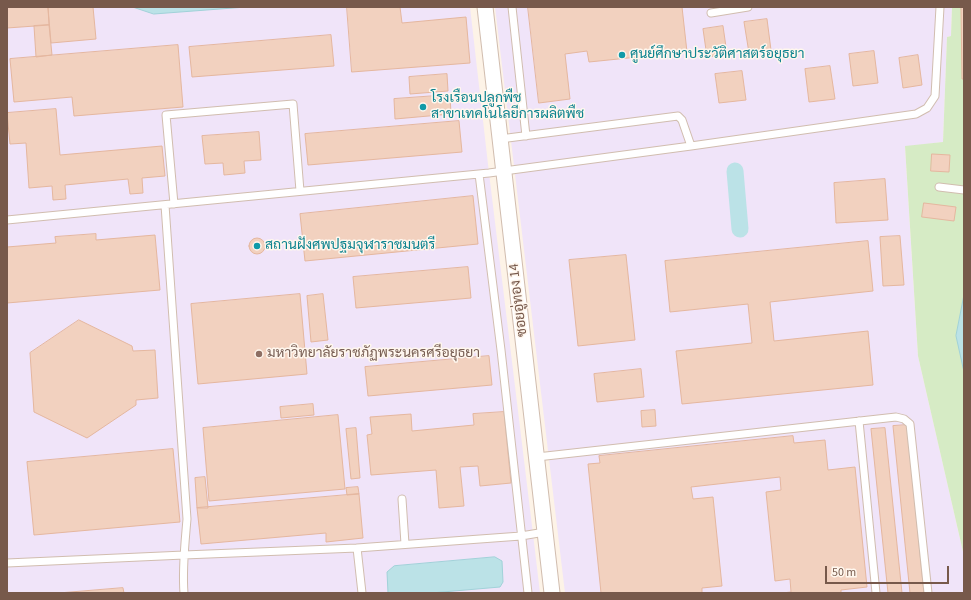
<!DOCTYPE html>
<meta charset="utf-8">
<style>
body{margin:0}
#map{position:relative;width:971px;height:600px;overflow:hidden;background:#fdf3e7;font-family:"Source Sans 3",sans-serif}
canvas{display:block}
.frame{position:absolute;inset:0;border:8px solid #77594b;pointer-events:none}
.scale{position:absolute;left:825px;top:566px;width:124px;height:18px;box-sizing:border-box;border:2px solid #77594b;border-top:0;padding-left:5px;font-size:12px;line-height:14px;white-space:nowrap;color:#77594b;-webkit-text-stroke:3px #fff7ee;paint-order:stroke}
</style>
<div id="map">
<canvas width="971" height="600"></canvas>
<div class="frame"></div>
<div class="scale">50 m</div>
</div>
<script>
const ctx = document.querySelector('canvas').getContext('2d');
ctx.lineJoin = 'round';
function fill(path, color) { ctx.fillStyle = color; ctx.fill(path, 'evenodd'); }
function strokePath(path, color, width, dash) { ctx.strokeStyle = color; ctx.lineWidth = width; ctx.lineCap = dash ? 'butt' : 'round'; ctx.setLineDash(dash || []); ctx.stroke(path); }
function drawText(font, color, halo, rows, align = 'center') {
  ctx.font = font + ' "Source Sans 3",Sarabun,sans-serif'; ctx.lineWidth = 3; ctx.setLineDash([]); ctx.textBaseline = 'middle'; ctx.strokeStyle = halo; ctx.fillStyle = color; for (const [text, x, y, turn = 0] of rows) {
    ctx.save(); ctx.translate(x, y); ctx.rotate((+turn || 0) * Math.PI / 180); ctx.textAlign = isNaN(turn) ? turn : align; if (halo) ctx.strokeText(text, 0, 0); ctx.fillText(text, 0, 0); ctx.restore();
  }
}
const education = new Path2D(`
 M 7,7 L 470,7 L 489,173 L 533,534 L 540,593 L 7,593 Z
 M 495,7 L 952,7 L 951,36 L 947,37 L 943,142 L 905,147 L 918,356 L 964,556 L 964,593 L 565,593 Z`);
const green = new Path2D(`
 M 952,7 L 964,7 L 964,556 L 918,356 L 905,146 L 943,142 L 947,37 L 951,36 Z`);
const water = new Path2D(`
 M 133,7 L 246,7 L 154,14 Z
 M 964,295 L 964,372 L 956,336 Z
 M 495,557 L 502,561 L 503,582 L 500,587 L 431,593 L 388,593 L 387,572 L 394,566 Z`);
const canal = new Path2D(`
 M 735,171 L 740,229`);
const building = new Path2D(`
 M 7,7 L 48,7 L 49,25 L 7,28 Z
 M 57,7 L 93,7 L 96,39 L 51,43 L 48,8 Z
 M 347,7 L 400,7 L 402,23 L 466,17 L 470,63 L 352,72 Z
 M 528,7 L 682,7 L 687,52 L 589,62 L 587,51 L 565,54 L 570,99 L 539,103 Z
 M 964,7 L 964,79 L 962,79 L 961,8 Z
 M 767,19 L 771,50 L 749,53 L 744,22 Z
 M 49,25 L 52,55 L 36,57 L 34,26 Z
 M 723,26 L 727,54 L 707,57 L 703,29 Z
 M 331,35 L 334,66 L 192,77 L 189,47 Z
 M 178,45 L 183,107 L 74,116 L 72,97 L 14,102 L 10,59 Z
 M 874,51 L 878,83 L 853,86 L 849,54 Z
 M 918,55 L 922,85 L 903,88 L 899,58 Z
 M 830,66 L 835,99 L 809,102 L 805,69 Z
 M 742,71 L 746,100 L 719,103 L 715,74 Z
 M 447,74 L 448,91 L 410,94 L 409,77 Z
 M 450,95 L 451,114 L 395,119 L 394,99 Z
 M 56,109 L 60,155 L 162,146 L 165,176 L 142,178 L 143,193 L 130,194 L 128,179 L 65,185 L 66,199 L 53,200 L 52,186 L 29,188 L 26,143 L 10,144 L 7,113 Z
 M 459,121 L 462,152 L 308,165 L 305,134 Z
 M 259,132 L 261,160 L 244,161 L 245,173 L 224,175 L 223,163 L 205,164 L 202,136 Z
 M 932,154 L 950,155 L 949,172 L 931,171 Z
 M 885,179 L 888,220 L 836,223 L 834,183 Z
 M 473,196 L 478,244 L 305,261 L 300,214 Z
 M 924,203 L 956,207 L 954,221 L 922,217 Z
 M 96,234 L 96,240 L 155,235 L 160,290 L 7,303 L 7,247 L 56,243 L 55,237 Z
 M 900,236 L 904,285 L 883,286 L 880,237 Z
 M249 246a8 8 0 1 1 16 0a8 8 0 1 1-16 0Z
 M 868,241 L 873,291 L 770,302 L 774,341 L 868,331 L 873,385 L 682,404 L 676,351 L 752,343 L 748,304 L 670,312 L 665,261 Z
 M 626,255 L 635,340 L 578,346 L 569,260 Z
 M 468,267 L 471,298 L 356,308 L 353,277 Z
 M 300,294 L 307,374 L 198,384 L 191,304 Z
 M 323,294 L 328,340 L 311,342 L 307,296 Z
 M 79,320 L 132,346 L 133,351 L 155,350 L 158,398 L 136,400 L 136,405 L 87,438 L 34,412 L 30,353 Z
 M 489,356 L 492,385 L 368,396 L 365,367 Z
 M 641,369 L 644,397 L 597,402 L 594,374 Z
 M 313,404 L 314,415 L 281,418 L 280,407 Z
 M 655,410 L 656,426 L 642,427 L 641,411 Z
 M 504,412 L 511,483 L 480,486 L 478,466 L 460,467 L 464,506 L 439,508 L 436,470 L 371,475 L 367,435 L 372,434 L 370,417 L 411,414 L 412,431 L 474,425 L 473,414 Z
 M 338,415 L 345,489 L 209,501 L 203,428 Z
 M 907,425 L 924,593 L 910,593 L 893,426 Z
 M 356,428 L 360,478 L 351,479 L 346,429 Z
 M 885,428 L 902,593 L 888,593 L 871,429 Z
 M 793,436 L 794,443 L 825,440 L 828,470 L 855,467 L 867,587 L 841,590 L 841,593 L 782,593 L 791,592 L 790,579 L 775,581 L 766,492 L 781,490 L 780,477 L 691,487 L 693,499 L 713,497 L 722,586 L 702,588 L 702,593 L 601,593 L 588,464 L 600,463 L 599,456 Z
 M 173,449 L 180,522 L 34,535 L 27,462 Z
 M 205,477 L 208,508 L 197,508 L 195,478 Z
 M 358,487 L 359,494 L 347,495 L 346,488 Z
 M 359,494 L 363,538 L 326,542 L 326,533 L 201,544 L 197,508 Z
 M 123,588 L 124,593 L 59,593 Z`);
const lane = new Path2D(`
 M 512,7 L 526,136
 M 711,13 L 748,7
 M 500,139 L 678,116 L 682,120 L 691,146
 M 479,174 L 501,350 L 528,593
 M 939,187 L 964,190
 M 174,204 L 166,115 L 293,104 L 300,191
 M 165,205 L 187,519 C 185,543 182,569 184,593
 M 7,220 L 489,173 L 691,146 L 916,114 L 927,108 L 935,96 L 940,7
 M 859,421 L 876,593
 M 537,457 L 896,417 L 904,419 L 910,424 L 928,593
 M 402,499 L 405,544
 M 357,548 L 362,593
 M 7,563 L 184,555 L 357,548 L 521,536 L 545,532`);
const street = new Path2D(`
 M 485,7 L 552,593`);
const markers = [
 [622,55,4,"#0f9aa8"],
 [423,107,4,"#0f9aa8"],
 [257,246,4,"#0f9aa8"],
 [259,354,4,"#8d6e63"]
];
const cultureNames = [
 ["ศูนย์ศึกษาประวัติศาสตร์อยุธยา",630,55],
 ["โรงเรือนปลูกพืช",431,99],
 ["สาขาเทคโนโลยีการผลิตพืช",431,115],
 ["สถานฝังศพปฐมจุฬาราชมนตรี",265,246]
];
const streetNames = [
 ["ซอยอู่ทอง 14",519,300,-97]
];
const educationNames = [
 ["มหาวิทยาลัยราชภัฏพระนครศรีอยุธยา",267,354]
];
fill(education, '#f0e4f9');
fill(green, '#d6ebc5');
fill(water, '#bbe2e7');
strokePath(water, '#a1d2d9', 1);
strokePath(canal, '#bbe2e7', 17);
fill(building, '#f2d1bf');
strokePath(building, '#e5b79f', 1);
strokePath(lane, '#d1bdaf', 9);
strokePath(street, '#d1bdaf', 17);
strokePath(lane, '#fff', 7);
strokePath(street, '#fff', 15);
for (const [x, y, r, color] of markers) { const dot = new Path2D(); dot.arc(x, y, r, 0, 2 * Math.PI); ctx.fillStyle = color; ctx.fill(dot); strokePath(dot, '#fff7ee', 1.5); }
drawText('14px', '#0d838f', '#fff7ee', cultureNames, 'left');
drawText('14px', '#77594b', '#fff7ee', streetNames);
drawText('14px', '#785e54', '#fff7ee', educationNames, 'left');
</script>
